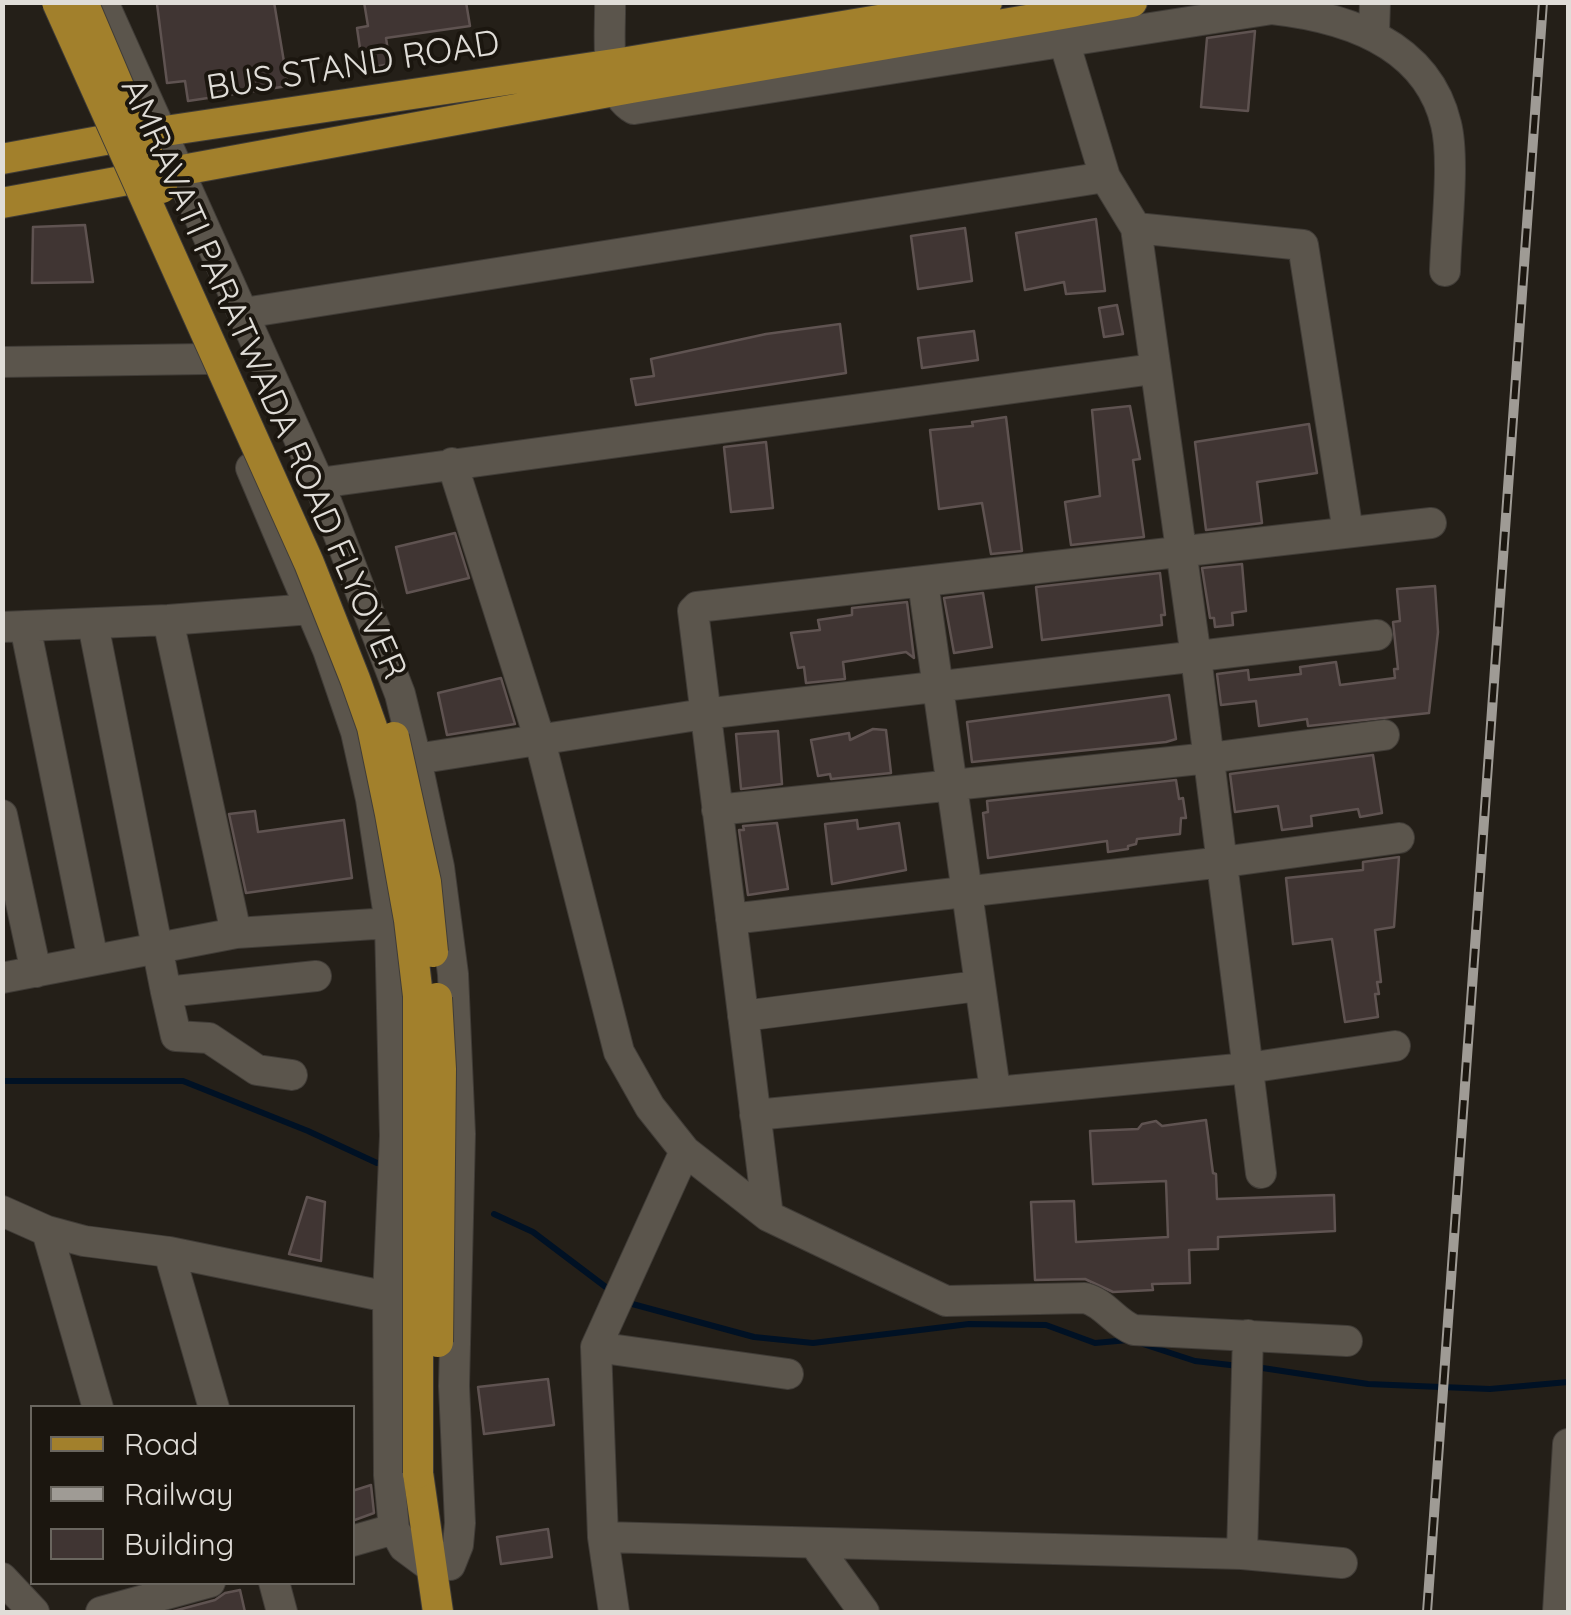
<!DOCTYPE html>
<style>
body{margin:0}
#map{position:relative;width:1571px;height:1615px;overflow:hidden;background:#241f18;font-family:Quicksand,sans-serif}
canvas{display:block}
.frame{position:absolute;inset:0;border:5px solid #e0ddd8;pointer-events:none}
.legend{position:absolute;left:30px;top:1405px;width:325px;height:180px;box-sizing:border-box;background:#1b160f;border:2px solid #6a665f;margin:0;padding:12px 18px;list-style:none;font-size:30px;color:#e0ddd8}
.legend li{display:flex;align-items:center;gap:20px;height:50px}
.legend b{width:50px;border:2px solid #6a665f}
</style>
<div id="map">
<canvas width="1571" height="1615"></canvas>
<div class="frame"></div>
<ul class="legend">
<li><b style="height:12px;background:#a2802c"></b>Road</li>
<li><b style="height:12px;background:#9f9b95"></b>Railway</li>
<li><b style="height:28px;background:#403533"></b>Building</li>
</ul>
</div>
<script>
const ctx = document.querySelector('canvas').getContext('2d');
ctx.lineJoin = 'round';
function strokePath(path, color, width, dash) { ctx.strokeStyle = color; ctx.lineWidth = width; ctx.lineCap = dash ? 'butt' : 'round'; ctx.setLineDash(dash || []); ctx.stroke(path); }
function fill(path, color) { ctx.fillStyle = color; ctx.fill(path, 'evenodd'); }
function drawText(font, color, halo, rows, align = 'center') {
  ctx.font = font + ' Quicksand,sans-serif'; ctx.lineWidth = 8; ctx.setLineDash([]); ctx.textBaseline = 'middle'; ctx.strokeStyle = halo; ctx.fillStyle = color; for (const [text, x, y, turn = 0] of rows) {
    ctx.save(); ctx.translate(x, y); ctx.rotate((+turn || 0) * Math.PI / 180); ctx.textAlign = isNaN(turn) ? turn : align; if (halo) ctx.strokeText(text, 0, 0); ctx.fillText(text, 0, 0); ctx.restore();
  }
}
const stream = new Path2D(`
 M 2,1081 L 183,1081 L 308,1131 L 377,1163
 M 494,1214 L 533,1232 L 611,1291
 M 625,1302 L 754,1337 L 813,1343 L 969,1324 L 1046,1325 L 1095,1343 L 1128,1340
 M 1140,1343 L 1195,1361 L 1239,1366
 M 1256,1367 L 1368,1384 L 1490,1389 L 1568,1382`);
const building = new Path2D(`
 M 168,2 L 274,2 L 288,86 L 188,101 L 185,81 L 167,83 L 157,4 Z
 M 364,2 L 466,2 L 470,26 L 386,38 L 390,64 L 363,69 L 357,28 L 368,26 Z
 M 1255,31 L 1248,111 L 1201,107 L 1207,38 Z
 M 1096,219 L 1105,291 L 1066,294 L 1064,282 L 1025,290 L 1016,233 Z
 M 85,225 L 93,282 L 32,283 L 33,227 Z
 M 965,228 L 972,281 L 918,289 L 911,236 Z
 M 1117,305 L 1123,334 L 1104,337 L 1099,308 Z
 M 840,324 L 846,373 L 636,405 L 631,379 L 654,376 L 651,359 L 766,334 Z
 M 974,331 L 978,360 L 922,368 L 918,338 Z
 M 1130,406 L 1140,459 L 1133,460 L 1144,537 L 1071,545 L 1065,502 L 1100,496 L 1092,410 Z
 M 1006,417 L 1022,551 L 991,554 L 982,503 L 939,509 L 930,430 L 973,426 L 972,422 Z
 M 1309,424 L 1317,473 L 1257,482 L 1262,523 L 1206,530 L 1195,442 Z
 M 766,442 L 773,508 L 731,512 L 724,447 Z
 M 455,533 L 469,578 L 407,593 L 396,547 Z
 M 1242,564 L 1246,611 L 1232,613 L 1233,625 L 1215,627 L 1214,618 L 1210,618 L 1202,568 Z
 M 1160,573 L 1165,615 L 1161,615 L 1162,625 L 1042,640 L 1036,587 Z
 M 1435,586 L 1438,632 L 1429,713 L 1308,726 L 1307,719 L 1259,726 L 1256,701 L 1221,705 L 1217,674 L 1248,670 L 1249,680 L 1301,674 L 1300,667 L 1336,662 L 1340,685 L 1395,678 L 1394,669 L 1398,669 L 1393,622 L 1400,621 L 1397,589 Z
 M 983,593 L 992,647 L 954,653 L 944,598 Z
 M 907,602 L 914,658 L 906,652 L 843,662 L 845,679 L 806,683 L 804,667 L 798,668 L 791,633 L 820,630 L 818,620 L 852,615 L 852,608 Z
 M 501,678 L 515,724 L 447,735 L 438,693 Z
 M 1169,695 L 1176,739 L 1166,742 L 972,762 L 967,722 Z
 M 873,729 L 886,730 L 891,773 L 831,779 L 830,774 L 818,776 L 811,740 L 849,733 L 850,740 Z
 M 778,731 L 782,784 L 741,789 L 736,734 Z
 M 1373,755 L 1382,813 L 1360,817 L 1358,809 L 1311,816 L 1312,826 L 1282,830 L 1278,806 L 1235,812 L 1230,774 Z
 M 1176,780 L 1179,799 L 1183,798 L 1186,818 L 1181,818 L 1180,834 L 1137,839 L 1136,844 L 1128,846 L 1128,849 L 1108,852 L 1107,841 L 988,858 L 983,813 L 988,812 L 987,801 Z
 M 255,811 L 258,832 L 344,820 L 352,878 L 246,893 L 229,814 Z
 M 857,820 L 858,829 L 899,823 L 906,870 L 832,884 L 825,824 Z
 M 777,823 L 788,889 L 748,895 L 739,830 L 744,830 L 743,826 Z
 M 1399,857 L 1394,927 L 1375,930 L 1381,982 L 1377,982 L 1379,994 L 1375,994 L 1378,1017 L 1345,1022 L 1332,939 L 1293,944 L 1286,878 L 1363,870 L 1363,862 Z
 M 1206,1120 L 1213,1173 L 1216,1174 L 1217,1199 L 1334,1195 L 1335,1231 L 1218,1237 L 1218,1249 L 1189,1250 L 1190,1283 L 1152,1284 L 1153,1290 L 1113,1292 L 1085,1279 L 1035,1280 L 1031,1202 L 1074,1201 L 1076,1242 L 1168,1237 L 1166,1181 L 1093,1184 L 1090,1131 L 1138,1129 L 1142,1124 L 1156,1121 L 1162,1126 Z
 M 307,1197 L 325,1202 L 321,1261 L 289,1254 Z
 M 548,1379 L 554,1425 L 484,1434 L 478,1387 Z
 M 371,1485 L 374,1513 L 352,1521 L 352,1491 Z
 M 548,1529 L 552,1557 L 501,1564 L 497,1537 Z
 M 240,1590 L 245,1612 L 170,1612 L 215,1600 L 225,1593 Z`);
const minor = new Path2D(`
 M 103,2 L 319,483 L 400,694 L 416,759 L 439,867 L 453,974 L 460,1134 L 454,1386 L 460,1523 L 458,1545 L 450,1565
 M 610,2 C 611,34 602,92 634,109 L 1272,9 C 1345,17 1427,43 1446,124 C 1455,159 1446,232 1445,271
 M 1374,33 L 1375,2
 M 1064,41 L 1105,177 L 1136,228 L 1196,657 L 1261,1173
 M 1136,228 L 1303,245 L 1348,532
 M 244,313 L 1105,177
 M 2,362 L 205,359
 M 452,463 L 539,737 L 619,1052 L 650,1107 L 685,1151 L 768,1216 L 946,1301 L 1085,1298 C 1105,1303 1115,1323 1134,1330 L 1347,1341
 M 251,468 L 328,650 L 356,732 L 371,799 L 390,923 L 395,1136 L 388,1297 L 389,1475 L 394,1529 L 404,1547 L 431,1567
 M 319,483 L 1153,369
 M 923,582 L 995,1090
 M 168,620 L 236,933
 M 93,624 L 166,992 L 316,976
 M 25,626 L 93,960
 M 2,627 L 168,620 L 311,609
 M 416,759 L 704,714 L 1377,635
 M 717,810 L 1209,758 L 1384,735
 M 2,815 L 36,972
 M 731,919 L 1223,862 L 1399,838
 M 2,978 L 236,933 L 390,923
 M 166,992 L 176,1036 L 209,1038 L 257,1070 L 292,1075
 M 743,1016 L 978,986
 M 755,1115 L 1248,1068 L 1395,1046
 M 2,1211 L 47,1231 L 84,1241 L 169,1252 L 388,1297
 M 768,1216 L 693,611 L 697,607 L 1431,523
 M 47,1231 L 98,1408
 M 169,1252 L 214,1408
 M 596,1347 L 788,1374
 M 603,1537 L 1242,1554 L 1342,1563
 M 352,1541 L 394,1529
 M 814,1543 L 864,1612
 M 1242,1554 L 1248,1335
 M 2,1578 L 34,1612
 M 274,1582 L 282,1612
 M 101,1612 L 210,1582
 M 614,1612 L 603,1537 L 596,1347 L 685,1151
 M 1558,1612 L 1568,1444`);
const major = new Path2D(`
 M 2,159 L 105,140 L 627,62 L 987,2
 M 2,203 L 631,88 L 1132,2
 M 418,1473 L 438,1612`);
const rail = new Path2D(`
 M 1427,1612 L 1543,2`);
const majorBridge = new Path2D(`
 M 57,2 L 309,563 L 355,679 L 372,727 L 390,814 L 409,920 L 418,996 L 418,1473
 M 83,2 L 162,188
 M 394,737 L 426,882 L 433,952
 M 437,998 L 441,1069 L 438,1342`);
const streetNames = [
 ["BUS STAND ROAD",353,66,-9],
 ["AMRAVATI PARATWADA ROAD FLYOVER",263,379,66]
];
strokePath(stream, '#001124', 6);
fill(building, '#403533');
strokePath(building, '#5f5351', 2.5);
strokePath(minor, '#403c37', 32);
strokePath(major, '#403c37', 32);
strokePath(minor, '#5b554c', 30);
strokePath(major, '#a2802c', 30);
strokePath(rail, '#9f9b95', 10);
strokePath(rail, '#1b160f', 6, [19]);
strokePath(majorBridge, '#403c37', 32, []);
strokePath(majorBridge, '#a2802c', 30);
drawText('35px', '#e0ddd8', '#1b160f', streetNames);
</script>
